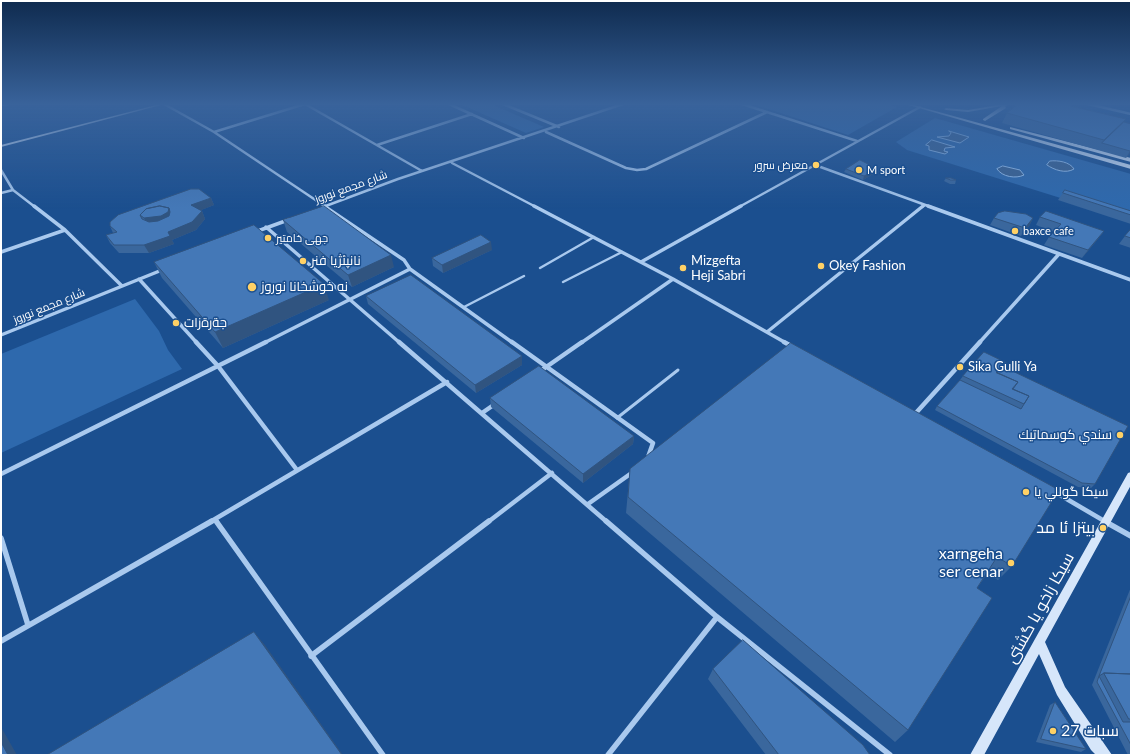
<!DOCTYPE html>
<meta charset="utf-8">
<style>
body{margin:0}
#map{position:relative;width:1132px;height:756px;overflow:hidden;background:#1b4f8f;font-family:Lato,sans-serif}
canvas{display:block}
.frame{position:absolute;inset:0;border:2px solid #fff;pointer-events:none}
</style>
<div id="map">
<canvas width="1132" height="756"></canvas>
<div class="frame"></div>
</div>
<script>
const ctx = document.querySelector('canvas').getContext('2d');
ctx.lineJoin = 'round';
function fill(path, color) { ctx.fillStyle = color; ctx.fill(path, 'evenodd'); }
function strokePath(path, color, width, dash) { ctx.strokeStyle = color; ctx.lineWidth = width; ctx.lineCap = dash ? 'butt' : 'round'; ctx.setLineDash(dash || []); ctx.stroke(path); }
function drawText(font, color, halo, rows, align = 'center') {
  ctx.font = font + ' Lato,Cairo,sans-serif'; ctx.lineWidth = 3; ctx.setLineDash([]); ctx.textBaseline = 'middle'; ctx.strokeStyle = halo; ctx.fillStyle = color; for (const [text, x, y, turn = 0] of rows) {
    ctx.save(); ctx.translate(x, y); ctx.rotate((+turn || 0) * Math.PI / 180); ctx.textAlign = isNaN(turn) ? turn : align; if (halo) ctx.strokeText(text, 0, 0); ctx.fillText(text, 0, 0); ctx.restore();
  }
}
const green = new Path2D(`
 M 460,104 L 491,104 L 544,127 L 526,133 Z
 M 753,104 L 885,104 L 897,107 L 848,135 Z
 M 935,118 L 1131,174 L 1131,220 L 907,150 L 896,142 Z
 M 135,299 L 159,331 L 168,350 L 182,369 L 1,453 L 1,354 Z`);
const water = new Path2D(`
 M 949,131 L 969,137 L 960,143 L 937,137 L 949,136 L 951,133 Z
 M 932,140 L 955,147 L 945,148 L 944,151 L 948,152 L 945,154 L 929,150 L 929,146 L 926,145 Z
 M 1050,161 C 1058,160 1070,162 1074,169 C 1066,174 1054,170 1047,165 Z
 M 1003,166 L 1020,170 L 1024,175 C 1016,179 1002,177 997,169 Z`);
const laneFar1 = new Path2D(`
 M 540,268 L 594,237
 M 563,282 L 622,252
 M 464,307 L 524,276`);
const lane = new Path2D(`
 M 617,418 L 678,370`);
const streetFar3 = new Path2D(`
 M 164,104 L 214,132 L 326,207
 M 449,104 L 524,138
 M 503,104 L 559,127
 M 742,104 L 857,141
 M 1088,104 L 1131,114
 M 1,105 L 9,104
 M 214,132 L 305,104 L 422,171
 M 546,132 L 626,168 L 637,170 L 646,169 L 767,112
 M 377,145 L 472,114
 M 452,163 L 536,207
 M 815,165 L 931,207
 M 1,170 L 13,190 L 35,207
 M 1,193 L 13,190
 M 323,207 L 398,179 L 623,104
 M 739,207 L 920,107
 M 922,207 L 925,205`);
const streetFar2 = new Path2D(`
 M 34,206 L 65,230 L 122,286
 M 324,206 L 404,260 L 410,269 L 513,343
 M 534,206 L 673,279 L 786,343
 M 928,206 L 1131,280
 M 323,207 L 325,206
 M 266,227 L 400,343
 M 255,232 L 288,220
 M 1,252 L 65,230
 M 641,262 L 741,206
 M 139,279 L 197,343
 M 767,332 L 923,206
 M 1,335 L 162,270
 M 264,343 L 410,269
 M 581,343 L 673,279
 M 979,343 L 1059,254`);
const streetFar1 = new Path2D(`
 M 196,342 L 218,366 L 297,470
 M 399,342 L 607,522
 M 512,342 L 653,443 L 647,460
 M 784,342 L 793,347
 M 539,372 L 582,342
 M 482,413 L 495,404
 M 915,414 L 980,342
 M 1,474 L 266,342
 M 1053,491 L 1106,522
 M 588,504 L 633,472
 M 215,519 L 217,522
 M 210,522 L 447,382
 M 488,522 L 552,473`);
const street = new Path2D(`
 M 216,521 L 383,755
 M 606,521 L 717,617 L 890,755
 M 1104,521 L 1131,536
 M 1,538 L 28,625
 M 1,641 L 212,521
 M 311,656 L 489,521
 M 608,755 L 717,617`);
const secondary = new Path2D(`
 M 160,104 L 165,104 L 1,147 L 1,145 Z
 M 905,104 L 910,104 L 1131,165 L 1131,169 Z
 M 1003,104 L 1010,104 L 1005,106 L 1006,108 L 985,121 L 983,120 L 983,119 L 1002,106 L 968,112 L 946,110 L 944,109 L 946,108 L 968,110 Z
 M 1010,127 L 1131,158 L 1131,162 L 1010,129 Z
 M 1131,472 L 1131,485 L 1045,642 L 1065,687 L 1112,755 L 1096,755 L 1091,750 L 1057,695 L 1039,654 L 984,755 L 970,755 L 1128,473 Z`);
const wall = new Path2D(`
 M 1007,113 L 1124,122 L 1131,124 L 1131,152 L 1126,158 L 1002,123 Z
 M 846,169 L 874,171 L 873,174 L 863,180 L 844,172 Z
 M 946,178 L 956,180 L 955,184 L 950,184 L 944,181 Z
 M 1063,193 L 1131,211 L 1131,224 L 1058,200 Z
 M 211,198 L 214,205 L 201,210 L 202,211 L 205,219 L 196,230 L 172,240 L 174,244 L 149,253 L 119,253 L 110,243 L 106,235 L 113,233 L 110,226 L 110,222 Z
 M 1040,217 L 1104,231 L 1098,239 L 1082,258 L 1044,245 L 1049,237 L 1054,232 L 1036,225 Z
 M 994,218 L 1033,218 L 1029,226 L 1021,236 L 990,225 Z
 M 283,220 L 394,267 L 352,287 L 287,232 Z
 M 1131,229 L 1131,248 L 1119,244 L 1125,236 Z
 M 492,250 L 443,273 L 433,266 L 432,258 Z
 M 154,262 L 329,300 L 223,348 L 162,278 Z
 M 366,296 L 522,356 L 522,365 L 476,393 L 368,304 Z
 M 791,343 L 1012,566 L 998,580 L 987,574 L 977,588 L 908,730 L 895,742 L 626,513 L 630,469 Z
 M 1007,363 L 1004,367 L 1095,484 L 1091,488 L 1078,487 L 935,410 L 937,406 L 960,380 L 963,376 Z
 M 490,398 L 634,436 L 633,444 L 583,483 L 491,407 Z
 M 1131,587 L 1131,755 L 1128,755 L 1092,685 Z
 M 713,669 L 870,755 L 766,755 L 708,679 Z
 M 1055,702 L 1086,749 L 1081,752 L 1036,742 L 1050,705 Z`);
const shadedWall = new Path2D(`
 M 1126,119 L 1119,129 L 1102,143 L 1104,140 Z
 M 1131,150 L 1131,152 L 1126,158 L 1130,151 Z
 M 874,171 L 873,174 L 863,180 L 864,176 Z
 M 211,198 L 214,205 L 194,213 L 191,205 Z
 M 169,208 L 174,219 L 150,229 L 144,218 Z
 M 202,211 L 205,219 L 196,230 L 172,240 L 174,244 L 149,253 L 144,245 L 168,232 Z
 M 1033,218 L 1029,226 L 1021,236 L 1025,228 Z
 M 1104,231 L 1098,239 L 1082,258 L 1088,250 Z
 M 491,242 L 492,250 L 443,273 L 442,265 Z
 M 391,255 L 394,267 L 352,287 L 348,275 Z
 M 324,284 L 329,300 L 223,348 L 215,332 Z
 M 522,356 L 522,365 L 476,393 L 475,385 Z
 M 1007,363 L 1001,371 L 995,377 L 996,372 Z
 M 634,436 L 633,444 L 583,483 L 583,474 Z
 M 254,632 L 265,645 L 343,755 L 342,755 Z
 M 1,727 L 17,755 L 8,755 L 1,742 Z`);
const building = new Path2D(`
 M 1018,104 L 1062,104 L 1126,119 L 1104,140 L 1007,113 Z
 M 1124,122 L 1131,124 L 1131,150 L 1130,151 L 1102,143 Z
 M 860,160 L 870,165 L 874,171 L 864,176 L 846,169 Z
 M 946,178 L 951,178 L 956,180 L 951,180 Z
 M 191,189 L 199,189 L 211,198 L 191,205 L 202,211 L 192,222 L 168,232 L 170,236 L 144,245 L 114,245 L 106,235 L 117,232 L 110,226 L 110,222 L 118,215 ZM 160,206 L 169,208 L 170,212 L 169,216 L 158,221 L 149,222 L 142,219 L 140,215 L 146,209 Z
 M 1065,190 L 1131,211 L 1131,215 L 1063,193 Z
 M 160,206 L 169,208 L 168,212 L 161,216 L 144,218 L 140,215 L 146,209 Z
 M 324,206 L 391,255 L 348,275 L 283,220 Z
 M 1005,211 L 1026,214 L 1033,218 L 1025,228 L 994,218 L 998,213 Z
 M 1046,211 L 1104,231 L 1088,250 L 1049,237 L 1061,224 L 1040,217 Z
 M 254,225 L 324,284 L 215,332 L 154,262 Z
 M 1131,229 L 1131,238 L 1125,236 Z
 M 481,235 L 491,242 L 442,265 L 432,258 Z
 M 411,275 L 522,356 L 475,385 L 366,296 Z
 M 791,343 L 1059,490 L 1012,566 L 997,557 L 977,588 L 992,598 L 908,730 L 628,497 L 630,469 Z
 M 984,352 L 1007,363 L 996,372 L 1018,382 L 1012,389 L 1029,396 L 1024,404 L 963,376 Z
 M 539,366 L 634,436 L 583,474 L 490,398 Z
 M 1004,367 L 1128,426 L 1095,484 L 1082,483 L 937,406 L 960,380 L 1021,409 L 1029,396 L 1013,389 L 1018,382 L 997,373 Z
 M 1131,596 L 1131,674 L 1104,673 L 1099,676 L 1123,722 L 1131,722 L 1131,745 L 1097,682 L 1099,676 Z
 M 254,632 L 342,755 L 47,755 Z
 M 743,640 L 863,745 L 870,755 L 779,755 L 713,669 Z
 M 1104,673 L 1131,674 L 1131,719 L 1129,719 Z
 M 1055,702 L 1086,749 L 1041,739 Z
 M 1,742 L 8,755 L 1,755 Z`);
const markers = [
 [816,165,4,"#ffd166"],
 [859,170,4,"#ffd166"],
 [1015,231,4,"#ffd166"],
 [268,238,4,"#ffd166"],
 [303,261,4,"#ffd166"],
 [821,266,4,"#ffd166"],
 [683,268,4,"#ffd166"],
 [252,287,5,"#ffd166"],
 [176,323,4,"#ffd166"],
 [960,367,4,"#ffd166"],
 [1120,435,4,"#ffd166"],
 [1026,492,4,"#ffd166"],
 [1103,528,4,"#ffd166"],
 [1011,563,4,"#ffd166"],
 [1053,731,4,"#ffd166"]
];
const farPoinames = [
 ["معرض سرور",808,165,"right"],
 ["M sport",867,170],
 ["baxce cafe",1023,231],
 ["جهى خامتير",276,238]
];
const farStreetnames = [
 ["شارع مجمع نوروز",351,187,-20],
 ["شارع مجمع نوروز",49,306,-22]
];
const poiNames = [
 ["نانپئژيا فنر",311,261],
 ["Mizgefta",691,261],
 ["Heji Sabri",691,276],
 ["Okey Fashion",829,266],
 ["نه خوشخانا نوروز",261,287],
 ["جةرةزات",184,323],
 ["Sika Gulli Ya",968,367],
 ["سندي کوسماتیك",1112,435,"right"],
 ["سيكا گوللي يا",1034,492]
];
const nearPoinames = [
 ["بيتزا ئا مد",1095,528],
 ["xarngeha",1003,554],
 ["ser cenar",1003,572],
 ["27 سبات",1061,731,"left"]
];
const nearStreetnames = [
 ["سیکا زاخو یا گشتى",1040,608,-61]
];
fill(green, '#2e69ad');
fill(water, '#3c6290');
strokePath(water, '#9cc4f0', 1);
strokePath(laneFar1, '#a9c9ee', 2.5);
strokePath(lane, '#a9c9ee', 3);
strokePath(streetFar3, '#a9c9ee', 2.5);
strokePath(streetFar2, '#a9c9ee', 3.5);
strokePath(streetFar1, '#a9c9ee', 4.5);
strokePath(street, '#a9c9ee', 5.5);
fill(secondary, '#d6e6fa');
fill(wall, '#3a679d');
fill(shadedWall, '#305480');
fill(building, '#4478b7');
strokePath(building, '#305480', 1);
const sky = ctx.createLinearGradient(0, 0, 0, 209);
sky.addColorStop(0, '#0f2b4f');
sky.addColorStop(0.5, '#39639b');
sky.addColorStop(1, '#39639b00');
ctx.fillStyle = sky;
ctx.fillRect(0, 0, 1132, 209);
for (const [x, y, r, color] of markers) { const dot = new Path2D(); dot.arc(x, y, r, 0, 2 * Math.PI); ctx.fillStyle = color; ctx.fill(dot); strokePath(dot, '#1b4f8f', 1.5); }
drawText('11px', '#fff', '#1b4f8f', farPoinames, 'left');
drawText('11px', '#fff', '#1b4f8f', farStreetnames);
drawText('13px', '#fff', '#1b4f8f', poiNames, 'left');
drawText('16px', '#fff', '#1b4f8f', nearPoinames, 'right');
drawText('16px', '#fff', '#1b4f8f', nearStreetnames);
</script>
